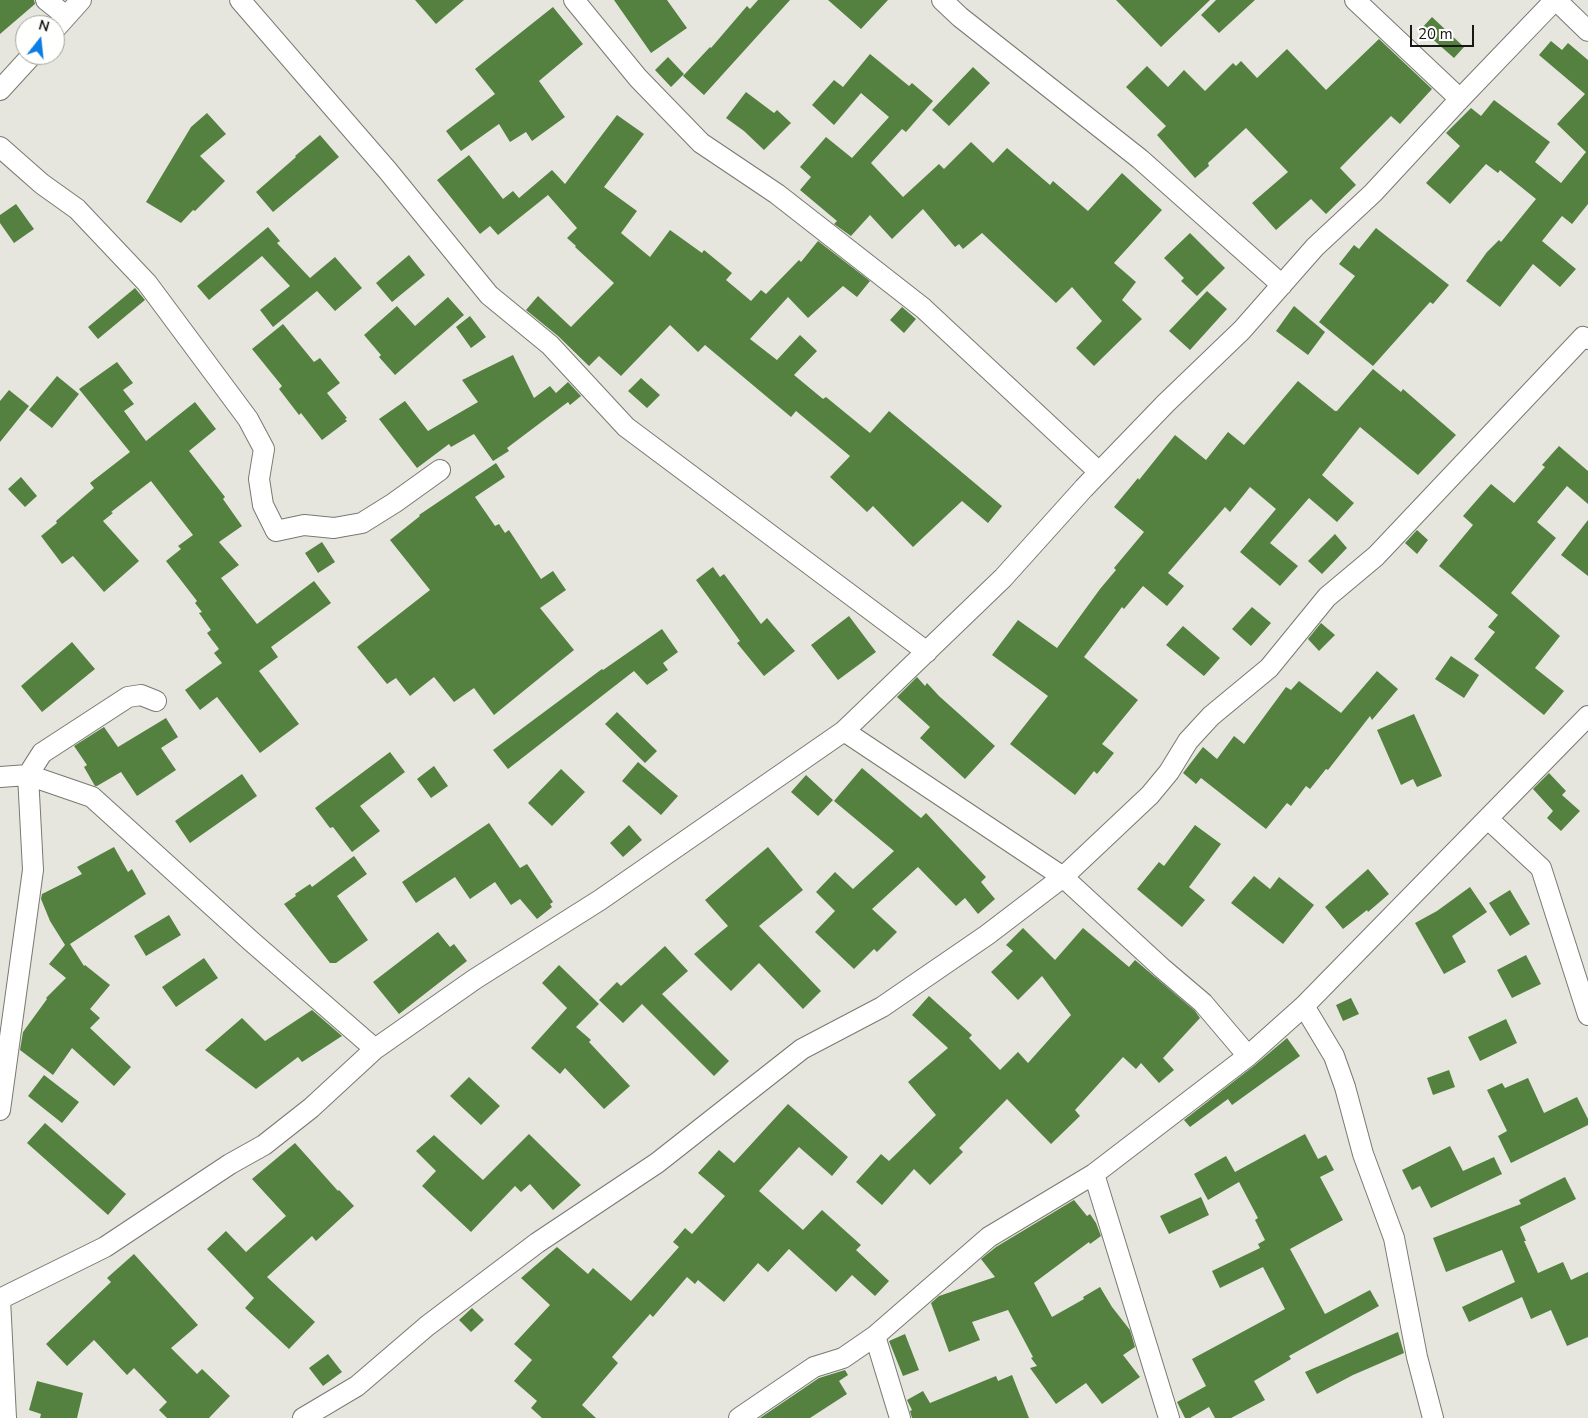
<!DOCTYPE html>
<style>
body{margin:0}
#map{position:relative;width:1588px;height:1418px;overflow:hidden;background:#e6e6de;font-family:"Nunito Sans",sans-serif}
canvas{display:block}
.north{position:absolute;left:15px;top:15px;width:50px;height:50px;box-sizing:border-box;background:#fffffe;border:1px solid #a2a2a0;border-radius:50%;rotate:16deg;font-size:14px;font-weight:700;line-height:20px;text-align:center;color:#171714}
.north::after{content:'';display:block;margin:auto;width:18px;height:22px;background:#0b7de4;clip-path:polygon(50% 0,100% 100%,50% 72%,0 100%)}
.scale{position:absolute;left:1410px;top:25px;width:64px;height:22px;box-sizing:border-box;border:2px solid #171714;border-top:0;padding-left:6px;font-size:15px;line-height:18px;white-space:nowrap;color:#171714;-webkit-text-stroke:4px #fffffe;paint-order:stroke}
</style>
<div id="map">
<canvas width="1588" height="1418"></canvas>
<div class="north">N</div>
<div class="scale">20 m</div>
</div>
<script>
const ctx = document.querySelector('canvas').getContext('2d');
ctx.lineJoin = 'round';
function fill(path, color) { ctx.fillStyle = color; ctx.fill(path, 'evenodd'); }
function strokePath(path, color, width, dash) { ctx.strokeStyle = color; ctx.lineWidth = width; ctx.lineCap = dash ? 'butt' : 'round'; ctx.setLineDash(dash || []); ctx.stroke(path); }
const building = new Path2D(`
 M 0,0 L 34,0 L 35,4 L 0,34 Z
 M 415,0 L 464,0 L 436,24 Z
 M 614,0 L 667,0 L 687,28 L 651,53 Z
 M 758,0 L 790,0 L 704,95 L 683,76 L 710,47 L 711,48 L 747,6 L 750,9 Z
 M 828,0 L 888,0 L 861,29 Z
 M 1116,0 L 1210,0 L 1161,47 Z
 M 1216,0 L 1255,0 L 1219,33 L 1201,15 Z
 M 553,7 L 583,44 L 539,81 L 565,117 L 532,141 L 526,132 L 510,142 L 499,124 L 461,151 L 446,131 L 495,94 L 475,69 Z
 M 1432,17 L 1464,47 L 1454,58 L 1421,29 Z
 M 1379,39 L 1432,89 L 1400,124 L 1391,116 L 1340,168 L 1356,185 L 1326,214 L 1311,199 L 1276,230 L 1252,203 L 1288,172 L 1246,128 L 1208,163 L 1209,166 L 1195,178 L 1157,135 L 1166,126 L 1126,87 L 1147,66 L 1168,87 L 1184,70 L 1205,91 L 1233,63 L 1236,66 L 1241,61 L 1257,78 L 1287,49 L 1326,90 Z
 M 1551,41 L 1562,50 L 1568,43 L 1588,60 L 1588,204 L 1572,224 L 1562,216 L 1542,241 L 1576,269 L 1560,287 L 1533,264 L 1500,307 L 1466,281 L 1487,252 L 1499,240 L 1501,242 L 1536,199 L 1500,170 L 1498,173 L 1486,164 L 1450,204 L 1426,183 L 1460,146 L 1446,133 L 1471,108 L 1481,116 L 1494,100 L 1550,142 L 1535,162 L 1561,183 L 1586,152 L 1557,124 L 1585,94 L 1539,55 Z
 M 870,54 L 909,86 L 912,83 L 933,101 L 906,132 L 902,129 L 871,163 L 903,197 L 939,164 L 944,169 L 971,142 L 993,163 L 1007,148 L 1050,185 L 1053,181 L 1088,211 L 1122,173 L 1162,210 L 1114,263 L 1136,282 L 1122,300 L 1142,319 L 1094,366 L 1076,348 L 1102,321 L 1072,287 L 1056,303 L 982,233 L 963,249 L 959,244 L 955,247 L 923,209 L 892,239 L 870,215 L 851,236 L 834,224 L 837,221 L 800,190 L 811,177 L 800,167 L 826,137 L 852,158 L 889,117 L 861,93 L 834,125 L 812,105 L 834,80 L 843,87 Z
 M 668,57 L 684,74 L 671,87 L 655,70 Z
 M 973,67 L 990,83 L 949,126 L 932,110 Z
 M 746,92 L 774,113 L 777,110 L 791,123 L 764,150 L 744,131 L 726,118 Z
 M 207,113 L 226,134 L 200,156 L 225,181 L 195,211 L 193,210 L 181,223 L 146,202 L 191,127 Z
 M 617,115 L 644,134 L 604,187 L 637,211 L 621,233 L 650,257 L 670,230 L 702,253 L 704,250 L 732,273 L 726,280 L 751,301 L 761,290 L 766,294 L 799,260 L 801,262 L 818,241 L 870,281 L 857,297 L 843,286 L 808,318 L 788,297 L 750,339 L 777,360 L 800,335 L 817,351 L 794,375 L 823,399 L 826,397 L 870,433 L 889,411 L 1002,506 L 988,523 L 962,501 L 913,547 L 873,506 L 867,512 L 830,477 L 850,456 L 796,411 L 791,417 L 705,345 L 698,352 L 670,325 L 621,376 L 599,356 L 589,366 L 558,336 L 526,310 L 538,296 L 571,327 L 614,283 L 575,247 L 576,246 L 567,238 L 577,228 L 548,195 L 498,235 L 490,226 L 480,234 L 437,180 L 469,155 L 503,199 L 513,191 L 519,198 L 552,170 L 565,184 Z
 M 320,135 L 339,157 L 273,212 L 256,192 L 296,157 L 295,156 Z
 M 16,204 L 34,229 L 14,243 L 0,223 L 0,215 Z
 M 268,227 L 280,241 L 277,243 L 310,278 L 335,257 L 362,288 L 335,311 L 317,291 L 273,327 L 260,310 L 290,286 L 262,256 L 209,300 L 197,286 Z
 M 1376,228 L 1449,285 L 1433,304 L 1430,302 L 1373,366 L 1319,322 L 1355,276 L 1339,264 L 1354,245 L 1359,249 Z
 M 1190,233 L 1225,268 L 1197,296 L 1181,281 L 1184,278 L 1164,258 Z
 M 409,255 L 425,275 L 392,302 L 376,283 Z
 M 135,288 L 145,300 L 98,339 L 88,327 Z
 M 1207,291 L 1227,309 L 1190,350 L 1169,331 Z
 M 448,297 L 464,315 L 395,375 L 379,357 L 381,355 L 364,335 L 397,306 L 415,326 Z
 M 1294,306 L 1325,332 L 1308,355 L 1276,331 Z
 M 902,307 L 916,319 L 904,333 L 890,320 Z
 M 470,316 L 486,337 L 471,348 L 456,327 Z
 M 283,324 L 314,362 L 320,358 L 340,383 L 327,393 L 347,418 L 345,419 L 347,421 L 322,440 L 301,413 L 299,415 L 279,389 L 282,386 L 252,349 Z
 M 513,355 L 534,398 L 550,386 L 556,393 L 568,382 L 581,396 L 570,405 L 568,402 L 507,448 L 509,451 L 493,461 L 474,434 L 451,447 L 449,444 L 417,468 L 379,419 L 405,401 L 428,431 L 478,402 L 462,380 Z
 M 117,362 L 133,383 L 123,390 L 134,404 L 124,411 L 146,441 L 195,402 L 216,429 L 189,451 L 225,497 L 223,499 L 242,526 L 219,542 L 239,565 L 221,578 L 257,624 L 314,581 L 331,603 L 271,647 L 278,657 L 259,671 L 299,724 L 260,753 L 217,697 L 200,710 L 185,690 L 222,663 L 214,653 L 219,649 L 207,633 L 211,630 L 199,613 L 202,612 L 195,603 L 197,601 L 166,561 L 181,549 L 178,546 L 193,535 L 151,481 L 111,512 L 113,513 L 103,521 L 139,561 L 104,592 L 73,556 L 62,564 L 41,536 L 57,523 L 56,521 L 94,488 L 90,483 L 130,452 L 79,389 Z
 M 1373,369 L 1401,392 L 1403,389 L 1456,435 L 1418,475 L 1360,427 L 1322,475 L 1354,503 L 1337,522 L 1309,498 L 1270,543 L 1298,566 L 1280,586 L 1240,552 L 1276,509 L 1250,487 L 1230,512 L 1225,507 L 1168,573 L 1184,586 L 1167,606 L 1143,586 L 1124,609 L 1122,607 L 1084,657 L 1138,700 L 1102,744 L 1114,753 L 1097,774 L 1094,771 L 1075,795 L 1010,744 L 1048,696 L 992,655 L 1018,620 L 1057,648 L 1100,589 L 1116,570 L 1114,568 L 1144,532 L 1114,507 L 1138,478 L 1139,480 L 1175,435 L 1206,460 L 1228,432 L 1244,445 L 1298,381 L 1335,411 L 1337,411 Z
 M 57,376 L 79,394 L 52,428 L 29,410 Z
 M 641,378 L 660,395 L 647,408 L 628,391 Z
 M 9,390 L 29,406 L 0,442 L 0,401 Z
 M 1559,446 L 1588,471 L 1588,504 L 1567,486 L 1537,522 L 1556,538 L 1511,593 L 1560,636 L 1535,668 L 1564,691 L 1544,715 L 1474,659 L 1495,632 L 1488,627 L 1498,615 L 1439,566 L 1473,525 L 1463,516 L 1491,484 L 1514,503 L 1545,467 L 1542,465 Z
 M 496,463 L 505,477 L 475,497 L 495,526 L 499,524 L 505,533 L 509,530 L 541,579 L 553,571 L 566,590 L 540,608 L 574,650 L 494,715 L 474,688 L 454,702 L 434,677 L 410,696 L 396,678 L 387,684 L 357,647 L 430,590 L 390,540 L 420,516 L 419,515 Z
 M 21,477 L 37,496 L 25,507 L 8,489 Z
 M 1588,520 L 1588,576 L 1561,555 Z
 M 1417,530 L 1428,540 L 1417,554 L 1405,543 Z
 M 1335,534 L 1347,548 L 1322,574 L 1308,561 Z
 M 322,542 L 335,562 L 318,573 L 305,553 Z
 M 713,567 L 720,577 L 724,574 L 761,624 L 767,618 L 795,651 L 764,676 L 737,643 L 740,641 L 696,580 Z
 M 1252,607 L 1271,623 L 1251,646 L 1232,629 Z
 M 849,616 L 876,652 L 838,680 L 811,645 Z
 M 1321,623 L 1335,635 L 1319,651 L 1308,639 Z
 M 1183,626 L 1220,658 L 1204,676 L 1166,645 Z
 M 662,629 L 678,652 L 663,663 L 668,670 L 647,685 L 634,671 L 508,769 L 493,750 L 602,669 L 603,670 Z
 M 72,642 L 95,669 L 42,712 L 21,686 Z
 M 1451,656 L 1479,675 L 1464,698 L 1435,679 Z
 M 1377,671 L 1398,689 L 1372,720 L 1370,716 L 1328,770 L 1326,769 L 1310,789 L 1306,786 L 1291,806 L 1287,803 L 1266,829 L 1201,778 L 1196,784 L 1183,773 L 1203,747 L 1217,759 L 1234,736 L 1244,744 L 1286,687 L 1291,690 L 1299,681 L 1341,713 Z
 M 917,677 L 925,686 L 927,683 L 939,696 L 995,746 L 965,779 L 920,738 L 930,727 L 897,697 Z
 M 617,712 L 657,751 L 645,763 L 605,724 Z
 M 1414,714 L 1442,776 L 1417,787 L 1413,779 L 1401,785 L 1377,730 Z
 M 166,718 L 178,737 L 161,748 L 176,770 L 137,796 L 121,772 L 97,786 L 95,786 L 84,767 L 87,765 L 74,746 L 104,727 L 118,747 Z
 M 390,752 L 405,772 L 360,806 L 380,831 L 352,852 L 333,827 L 330,828 L 315,808 Z
 M 638,762 L 678,796 L 661,815 L 622,781 Z
 M 434,766 L 448,786 L 431,798 L 417,779 Z
 M 862,768 L 921,818 L 926,813 L 986,877 L 981,882 L 995,899 L 978,914 L 965,898 L 956,906 L 918,867 L 872,909 L 897,932 L 877,952 L 874,949 L 854,969 L 815,932 L 835,911 L 816,892 L 835,872 L 853,889 L 894,851 L 834,801 Z
 M 561,769 L 585,792 L 552,826 L 528,803 Z
 M 1549,773 L 1566,791 L 1562,795 L 1580,811 L 1561,831 L 1547,818 L 1553,811 L 1533,789 Z
 M 242,774 L 257,796 L 190,843 L 175,821 Z
 M 806,775 L 833,800 L 818,816 L 791,792 Z
 M 489,823 L 520,868 L 527,864 L 553,902 L 550,904 L 552,907 L 537,919 L 520,899 L 511,905 L 495,882 L 470,899 L 455,877 L 416,903 L 402,882 Z
 M 629,825 L 642,840 L 623,857 L 610,843 Z
 M 1195,825 L 1221,844 L 1189,887 L 1205,900 L 1182,927 L 1137,889 L 1159,862 L 1164,866 Z
 M 114,847 L 128,872 L 132,869 L 146,894 L 70,944 L 84,966 L 85,965 L 110,985 L 90,1009 L 100,1018 L 90,1028 L 131,1067 L 114,1086 L 72,1048 L 53,1075 L 20,1050 L 23,1032 L 47,999 L 46,998 L 66,978 L 49,964 L 65,945 L 50,921 L 41,899 L 42,894 L 82,874 L 77,867 Z
 M 768,847 L 803,890 L 759,926 L 821,991 L 803,1009 L 759,963 L 731,991 L 694,954 L 728,926 L 705,900 Z
 M 354,856 L 367,874 L 337,896 L 368,940 L 336,963 L 330,963 L 284,904 L 296,896 L 295,894 L 310,884 L 312,887 Z
 M 1368,869 L 1389,894 L 1368,912 L 1367,910 L 1343,929 L 1325,907 Z
 M 1254,876 L 1270,889 L 1279,877 L 1314,905 L 1283,944 L 1231,903 Z
 M 1470,887 L 1487,912 L 1452,936 L 1466,962 L 1444,974 L 1415,923 L 1437,911 Z
 M 1510,890 L 1530,924 L 1510,936 L 1489,903 Z
 M 169,915 L 181,935 L 146,956 L 134,936 Z
 M 1023,928 L 1055,960 L 1083,928 L 1129,967 L 1135,960 L 1195,1011 L 1200,1018 L 1163,1058 L 1174,1070 L 1159,1083 L 1141,1063 L 1136,1069 L 1123,1057 L 1075,1110 L 1080,1116 L 1051,1144 L 1007,1099 L 959,1148 L 963,1152 L 930,1185 L 914,1169 L 882,1205 L 856,1182 L 881,1154 L 889,1161 L 936,1115 L 908,1082 L 948,1048 L 912,1015 L 929,996 L 972,1035 L 969,1038 L 1000,1070 L 1018,1052 L 1028,1063 L 1071,1015 L 1042,976 L 1018,1000 L 991,972 L 1013,951 L 1006,945 Z
 M 438,932 L 450,947 L 454,944 L 467,961 L 399,1014 L 373,982 Z
 M 665,946 L 688,971 L 662,994 L 729,1061 L 714,1076 L 642,1004 L 623,1023 L 599,1000 L 617,982 L 621,986 Z
 M 1526,955 L 1541,984 L 1512,998 L 1497,970 Z
 M 204,958 L 218,978 L 176,1007 L 162,987 Z
 M 559,965 L 599,1004 L 576,1027 L 591,1040 L 589,1042 L 630,1086 L 604,1109 L 565,1068 L 560,1074 L 531,1048 L 567,1008 L 542,983 Z
 M 1351,998 L 1359,1014 L 1343,1021 L 1336,1005 Z
 M 312,1010 L 342,1036 L 302,1062 L 298,1057 L 256,1089 L 205,1050 L 242,1018 L 265,1041 Z
 M 1506,1019 L 1517,1043 L 1480,1061 L 1468,1037 Z
 M 1287,1038 L 1300,1056 L 1232,1105 L 1228,1099 L 1190,1127 L 1184,1120 L 1255,1065 Z
 M 1449,1070 L 1455,1087 L 1433,1095 L 1427,1078 Z
 M 44,1075 L 79,1102 L 62,1123 L 28,1096 Z
 M 469,1077 L 500,1106 L 481,1125 L 450,1096 Z
 M 1528,1078 L 1544,1113 L 1577,1097 L 1588,1119 L 1588,1125 L 1511,1163 L 1498,1136 L 1507,1131 L 1487,1090 L 1502,1083 L 1505,1088 Z
 M 788,1104 L 848,1157 L 832,1176 L 799,1147 L 759,1191 L 803,1230 L 822,1210 L 861,1245 L 856,1250 L 889,1281 L 875,1296 L 852,1275 L 836,1292 L 789,1249 L 768,1272 L 758,1263 L 724,1302 L 698,1280 L 695,1284 L 687,1277 L 653,1317 L 650,1314 L 612,1357 L 618,1363 L 582,1405 L 596,1418 L 542,1418 L 531,1408 L 537,1401 L 514,1381 L 532,1360 L 514,1344 L 550,1305 L 521,1278 L 557,1247 L 588,1274 L 593,1268 L 631,1301 L 679,1247 L 673,1242 L 685,1228 L 692,1234 L 725,1196 L 698,1173 L 719,1150 L 734,1163 Z
 M 45,1123 L 126,1194 L 108,1215 L 27,1143 Z
 M 529,1134 L 581,1185 L 553,1210 L 530,1184 L 521,1192 L 515,1186 L 471,1232 L 422,1186 L 436,1171 L 416,1151 L 434,1135 L 483,1180 Z
 M 1305,1134 L 1318,1159 L 1326,1155 L 1334,1170 L 1320,1177 L 1343,1220 L 1290,1249 L 1325,1314 L 1370,1290 L 1379,1306 L 1289,1356 L 1291,1359 L 1254,1381 L 1265,1400 L 1231,1418 L 1215,1418 L 1209,1407 L 1190,1418 L 1185,1418 L 1177,1402 L 1206,1386 L 1192,1359 L 1285,1309 L 1263,1267 L 1220,1288 L 1212,1271 L 1260,1248 L 1258,1244 L 1265,1240 L 1255,1220 L 1258,1218 L 1239,1182 L 1208,1200 L 1194,1174 L 1226,1156 L 1235,1172 Z
 M 295,1143 L 338,1191 L 339,1190 L 354,1206 L 316,1241 L 312,1236 L 267,1277 L 315,1322 L 289,1349 L 245,1308 L 254,1298 L 207,1249 L 226,1231 L 246,1252 L 286,1216 L 252,1179 Z
 M 1450,1146 L 1463,1171 L 1494,1157 L 1502,1174 L 1431,1208 L 1420,1186 L 1412,1190 L 1402,1170 Z
 M 1565,1177 L 1576,1199 L 1520,1227 L 1526,1241 L 1524,1241 L 1538,1273 L 1563,1262 L 1571,1280 L 1588,1272 L 1588,1337 L 1567,1346 L 1551,1310 L 1531,1319 L 1522,1297 L 1469,1322 L 1462,1307 L 1515,1282 L 1502,1250 L 1446,1272 L 1433,1238 L 1521,1204 L 1519,1200 Z
 M 1201,1197 L 1209,1215 L 1169,1234 L 1160,1216 Z
 M 1074,1200 L 1087,1216 L 1090,1214 L 1096,1223 L 1101,1236 L 1090,1244 L 1089,1242 L 1034,1283 L 1052,1317 L 1084,1299 L 1083,1297 L 1100,1287 L 1112,1307 L 1130,1330 L 1135,1347 L 1123,1355 L 1140,1377 L 1102,1404 L 1086,1383 L 1056,1404 L 1030,1368 L 1037,1366 L 1031,1358 L 1033,1357 L 1008,1310 L 972,1322 L 980,1340 L 949,1352 L 931,1303 L 939,1296 L 995,1277 L 981,1259 L 996,1247 Z
 M 134,1254 L 198,1325 L 171,1348 L 197,1374 L 202,1369 L 230,1396 L 209,1418 L 167,1418 L 159,1410 L 167,1402 L 134,1368 L 127,1375 L 94,1340 L 67,1366 L 46,1344 L 111,1282 L 107,1278 Z
 M 472,1308 L 484,1320 L 471,1332 L 459,1320 Z
 M 1398,1332 L 1404,1353 L 1353,1375 L 1317,1394 L 1305,1372 Z
 M 905,1334 L 919,1370 L 903,1376 L 889,1341 Z
 M 328,1354 L 342,1372 L 323,1386 L 309,1368 Z
 M 845,1370 L 848,1375 L 839,1381 L 847,1394 L 810,1418 L 760,1418 L 819,1378 Z
 M 1012,1375 L 1029,1418 L 912,1418 L 910,1411 L 912,1410 L 907,1400 L 923,1391 L 930,1403 L 996,1376 L 998,1381 Z
 M 37,1381 L 83,1393 L 77,1418 L 40,1418 L 41,1414 L 29,1410 Z`);
const minor = new Path2D(`
 M 46,0 L 66,16
 M 240,0 L 388,171 L 489,295 L 550,345 L 626,427 L 927,652
 M 574,0 L 638,78 L 701,143 L 777,194 L 923,308 L 1099,472
 M 942,0 L 960,17 L 1140,159 L 1282,285
 M 1355,0 L 1460,99
 M 1556,0 L 1588,31
 M 55,29 L 81,0
 M 0,90 L 32,55
 M 0,147 L 42,184 L 77,209 L 147,283 L 248,419 L 264,449 L 259,479 L 263,505 L 276,531 L 304,525 L 334,528 L 362,523 L 394,503 L 440,470
 M 844,731 L 1063,877 L 1163,969 L 1203,1003 L 1248,1056
 M 0,777 L 28,775 L 92,797 L 251,941 L 375,1049
 M 1488,819 L 1541,868 L 1588,1015
 M 1304,1006 L 1334,1056 L 1345,1087 L 1363,1154 L 1394,1238 L 1417,1357 L 1433,1418
 M 0,1110 L 33,870 L 28,775 L 42,753 L 128,697 L 141,695 L 156,701
 M 1094,1174 L 1169,1418
 M 0,1299 L 105,1247 L 230,1164 L 264,1145 L 311,1108 L 375,1049 L 475,979 L 600,900 L 844,731 L 1003,578 L 1084,488 L 1166,403 L 1242,330 L 1315,247 L 1373,193 L 1460,99 L 1555,0
 M 0,1299 L 6,1418
 M 875,1336 L 900,1418
 M 303,1418 L 357,1386 L 427,1326 L 537,1243 L 657,1163 L 802,1049 L 882,1007 L 987,935 L 1063,877 L 1150,795 L 1169,772 L 1188,741 L 1211,716 L 1269,668 L 1327,597 L 1376,556 L 1583,337 L 1588,339
 M 739,1418 L 814,1367 L 843,1358 L 875,1336 L 989,1237 L 1094,1174 L 1248,1056 L 1304,1006 L 1588,716`);
fill(building, '#548040');
strokePath(minor, '#797972', 22);
strokePath(minor, '#fff', 20);
</script>
